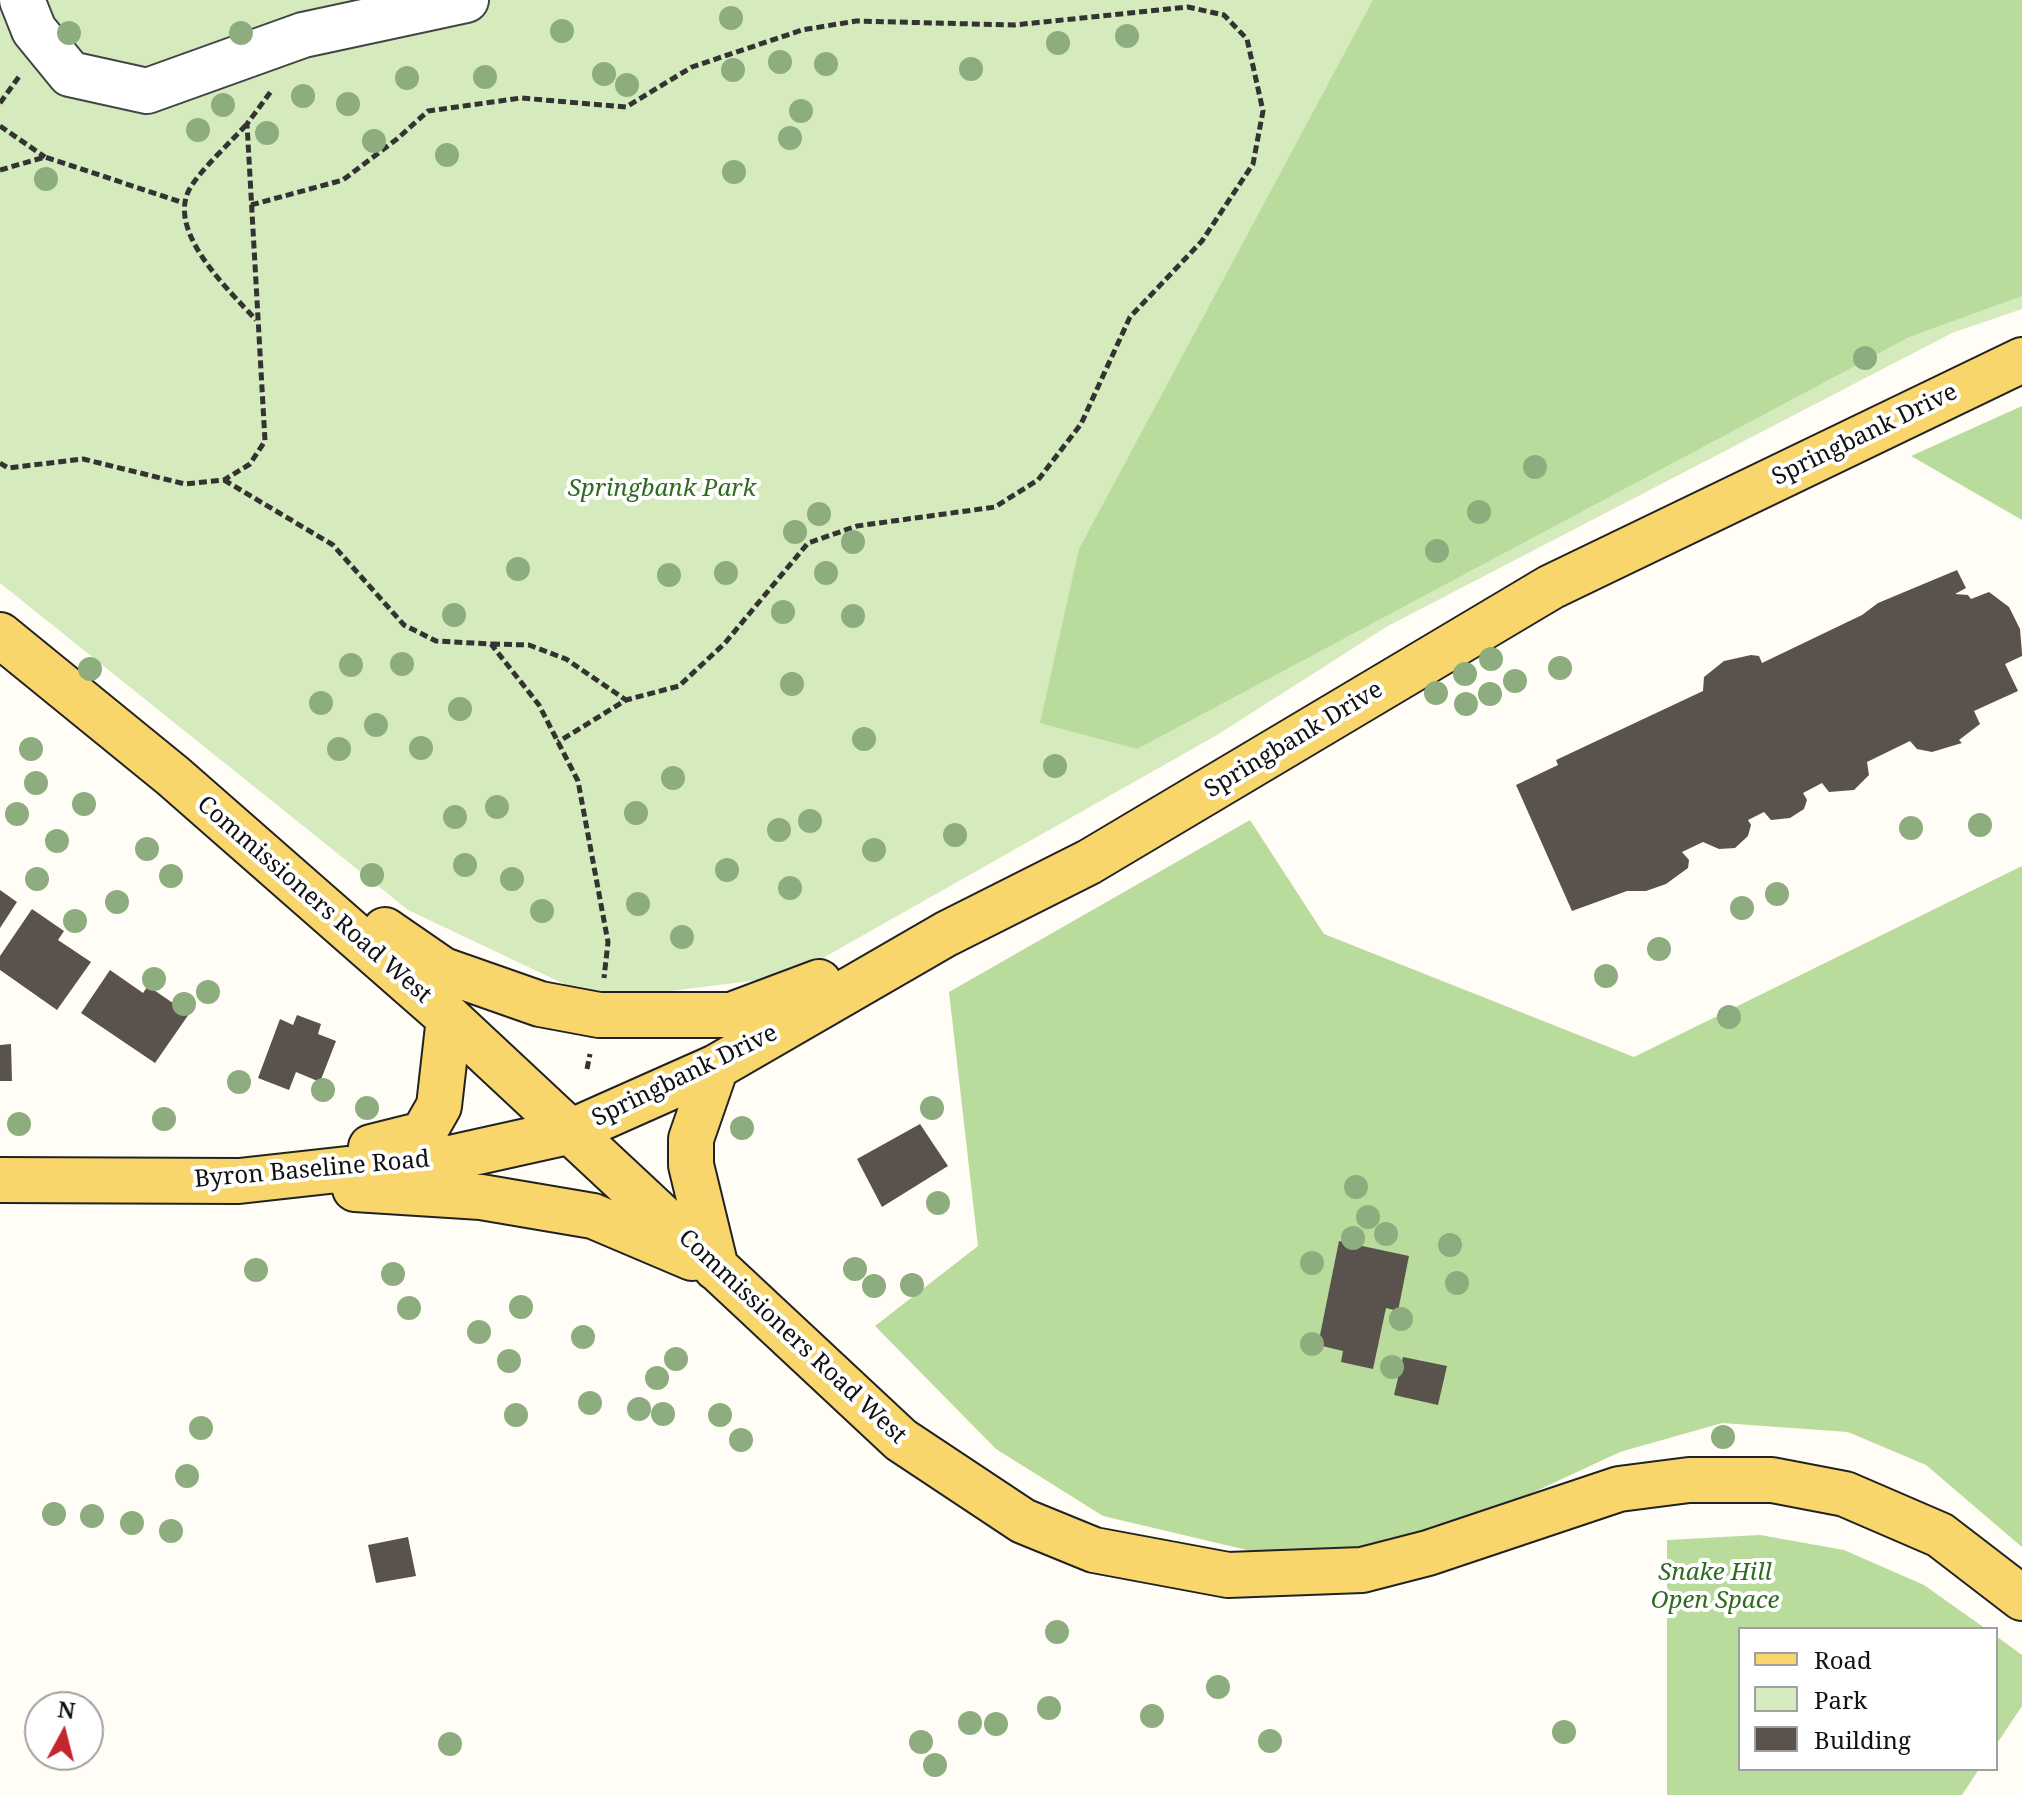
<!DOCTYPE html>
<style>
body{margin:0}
#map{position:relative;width:2022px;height:1795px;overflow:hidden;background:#fffdf5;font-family:"Noto Serif",serif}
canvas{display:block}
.legend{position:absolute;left:1738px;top:1627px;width:260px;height:144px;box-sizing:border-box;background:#fff;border:2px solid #a0a0a0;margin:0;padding:10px 14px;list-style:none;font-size:24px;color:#111}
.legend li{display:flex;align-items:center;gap:16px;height:40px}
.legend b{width:40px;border:2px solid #a0a0a0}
.north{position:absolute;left:24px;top:1691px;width:80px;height:80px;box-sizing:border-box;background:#fff;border:2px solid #a0a0a0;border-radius:50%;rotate:7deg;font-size:22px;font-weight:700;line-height:32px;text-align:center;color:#111}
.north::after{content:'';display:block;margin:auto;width:28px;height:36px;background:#c4262e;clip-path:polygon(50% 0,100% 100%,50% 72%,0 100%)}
</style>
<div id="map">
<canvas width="2022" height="1795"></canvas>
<ul class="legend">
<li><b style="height:10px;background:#f9d66b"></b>Road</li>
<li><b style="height:22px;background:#d5ebbd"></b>Park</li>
<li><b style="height:22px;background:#5a524d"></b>Building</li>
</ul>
<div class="north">N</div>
</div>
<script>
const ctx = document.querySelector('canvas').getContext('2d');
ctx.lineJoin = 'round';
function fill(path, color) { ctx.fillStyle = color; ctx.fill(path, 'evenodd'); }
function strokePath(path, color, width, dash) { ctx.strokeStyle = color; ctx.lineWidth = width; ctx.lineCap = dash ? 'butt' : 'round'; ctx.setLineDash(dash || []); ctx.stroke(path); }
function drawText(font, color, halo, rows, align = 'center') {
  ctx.font = font + ' "Noto Serif",serif'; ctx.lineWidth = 8; ctx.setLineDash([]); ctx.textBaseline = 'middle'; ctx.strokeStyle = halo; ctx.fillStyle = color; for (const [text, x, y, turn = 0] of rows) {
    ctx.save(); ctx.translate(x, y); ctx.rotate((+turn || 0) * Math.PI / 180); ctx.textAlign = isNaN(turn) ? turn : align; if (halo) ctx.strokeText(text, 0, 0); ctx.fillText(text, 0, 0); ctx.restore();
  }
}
const green = new Path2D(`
 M 0,0 L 2022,0 L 2022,309 L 1952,333 L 1388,626 L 1217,735 L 791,976 L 598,1000 L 408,910 L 0,583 Z`);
const forest = new Path2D(`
 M 1373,0 L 2022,0 L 2022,296 L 1909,337 L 1137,749 L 1040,723 L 1079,549 Z
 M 2022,406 L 2022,520 L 1911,456 Z
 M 1250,820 L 1324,934 L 1634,1057 L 2022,866 L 2022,1547 L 1926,1465 L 1848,1432 L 1722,1423 L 1620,1452 L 1521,1498 L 1404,1547 L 1251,1551 L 1103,1516 L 996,1449 L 875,1326 L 978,1246 L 949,992 Z
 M 1760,1535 L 1844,1550 L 1924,1585 L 1986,1629 L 1740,1629 L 1740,1769 L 1979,1769 L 1962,1795 L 1667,1795 L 1667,1540 Z
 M 1996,1636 L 2022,1655 L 2022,1706 L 1996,1745 Z`);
const building = new Path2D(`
 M 1957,570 L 1966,588 L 1955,594 L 1968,595 L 1971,599 L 1989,592 L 2009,607 L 2020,629 L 2022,653 L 2022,656 L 2005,664 L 2018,691 L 1974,711 L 1980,724 L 1959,740 L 1962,743 L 1932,752 L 1917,749 L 1910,741 L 1867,762 L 1869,775 L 1854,790 L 1829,792 L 1822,783 L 1803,793 L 1807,800 L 1804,809 L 1790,818 L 1771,820 L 1764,812 L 1748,820 L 1751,825 L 1748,836 L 1735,848 L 1719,849 L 1703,842 L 1682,852 L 1689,860 L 1688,868 L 1666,884 L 1646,891 L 1627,891 L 1572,911 L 1516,785 L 1558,765 L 1556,760 L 1703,691 L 1704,677 L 1724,661 L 1751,655 L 1759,656 L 1762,663 L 1862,615 L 1878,603 Z
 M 0,890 L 17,902 L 0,928 Z
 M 32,909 L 64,931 L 58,940 L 91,962 L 57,1010 L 0,970 L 0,956 Z
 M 110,970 L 143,993 L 148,986 L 189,1014 L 155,1063 L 81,1013 Z
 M 297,1015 L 321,1024 L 318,1034 L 336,1041 L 320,1082 L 296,1072 L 289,1090 L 258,1078 L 280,1019 L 293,1025 Z
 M 11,1044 L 12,1081 L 0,1081 L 0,1045 Z
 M 920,1124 L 948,1166 L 882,1207 L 857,1159 Z
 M 1339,1241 L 1409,1256 L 1398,1311 L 1386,1308 L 1373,1369 L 1341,1362 L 1343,1351 L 1318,1345 Z
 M 1403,1357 L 1447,1366 L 1438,1405 L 1394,1395 Z
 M 408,1537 L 416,1576 L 376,1583 L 368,1545 Z`);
const path = new Path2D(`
 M 0,103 L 21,74
 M 246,125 C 231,142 199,171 189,190 C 167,233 230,291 256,320
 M 0,126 L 45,157
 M 0,170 L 45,157 L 184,203
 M 251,205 L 343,180 L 397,139 L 428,111 L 521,98 L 626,107 L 692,67 L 802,30 L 856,21 L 1014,25 L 1188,7 L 1224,15 L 1247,39 L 1263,111 L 1253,164 L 1202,241 L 1130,317 L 1081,424 L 1038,480 L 995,507 L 857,526 L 808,543 L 725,643 L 679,686 L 626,700 L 558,742
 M 0,463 L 8,468 L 83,459 L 185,484 L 224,480 L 250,464 L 265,441 L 247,124 L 272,90
 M 224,480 L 333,545 L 404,625 L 436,641 L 491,644 L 539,705 L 578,781 L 608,942 L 604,978
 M 492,644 L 529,645 L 566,659 L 626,700
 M 587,1069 L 590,1054`);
const minor = new Path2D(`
 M 22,0 L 34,30 L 70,74 L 147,91 L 303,35 L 466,0`);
const major = new Path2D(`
 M 0,635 L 173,776 L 449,1018 L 901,1440 L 1023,1521 L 1094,1550 L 1228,1575 L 1362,1570 L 1428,1553 L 1619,1489 L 1689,1480 L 1772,1480 L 1845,1494 L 1940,1535 L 2022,1598
 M 385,930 L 443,970 L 540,1004 L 599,1015 L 731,1015 L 819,982
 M 716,1067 L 691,1139 L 691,1165 L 716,1268
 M 371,1147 L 423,1134 L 439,1106 L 449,1018
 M 0,1180 L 239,1181 L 455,1157 L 572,1131 L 716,1067 L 946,934 L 1089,862 L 1551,587 L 2022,360
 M 355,1189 L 481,1197 L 593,1216 L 692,1258`);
const trees = [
 [731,18],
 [562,31],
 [69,33],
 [241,33],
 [1127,36],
 [1058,43],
 [780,62],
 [826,64],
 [971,69],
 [733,70],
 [604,74],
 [485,77],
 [407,78],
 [627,85],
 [303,96],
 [348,104],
 [223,105],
 [801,111],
 [198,130],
 [267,133],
 [790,138],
 [374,141],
 [447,155],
 [734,172],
 [46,179],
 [1865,358],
 [1535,467],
 [1479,512],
 [819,514],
 [795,532],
 [853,542],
 [1437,551],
 [518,569],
 [726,573],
 [826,573],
 [669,575],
 [783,612],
 [454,615],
 [853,616],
 [1491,659],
 [402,664],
 [351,665],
 [1560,668],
 [90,669],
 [1465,674],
 [1515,681],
 [792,684],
 [1436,693],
 [1490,694],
 [321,703],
 [1466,704],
 [460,709],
 [376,725],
 [864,739],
 [421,748],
 [31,749],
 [339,749],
 [1055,766],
 [673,778],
 [36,783],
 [84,804],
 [497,807],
 [636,813],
 [17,814],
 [455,817],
 [810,821],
 [1980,825],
 [1911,828],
 [779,830],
 [955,835],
 [57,841],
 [147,849],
 [874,850],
 [465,865],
 [727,870],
 [372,875],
 [171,876],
 [37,879],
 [512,879],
 [790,888],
 [1777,894],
 [117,902],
 [638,904],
 [1742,908],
 [542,911],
 [75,921],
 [682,937],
 [1659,949],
 [1606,976],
 [154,979],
 [208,992],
 [184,1004],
 [1729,1017],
 [239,1082],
 [323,1090],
 [367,1108],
 [932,1108],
 [164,1119],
 [19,1124],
 [742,1128],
 [1356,1187],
 [938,1203],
 [1368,1217],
 [1386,1234],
 [1353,1238],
 [1450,1245],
 [1312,1263],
 [855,1269],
 [256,1270],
 [393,1274],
 [1457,1283],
 [912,1285],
 [874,1286],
 [521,1307],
 [409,1308],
 [1401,1319],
 [479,1332],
 [583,1337],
 [1312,1344],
 [676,1359],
 [509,1361],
 [1392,1367],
 [657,1378],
 [590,1403],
 [639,1409],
 [663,1414],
 [516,1415],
 [720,1415],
 [201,1428],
 [1723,1437],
 [741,1440],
 [187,1476],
 [54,1514],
 [92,1516],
 [132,1523],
 [171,1531],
 [1057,1632],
 [1218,1687],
 [1049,1708],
 [1152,1716],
 [970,1723],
 [996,1724],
 [1564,1732],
 [1270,1741],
 [921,1742],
 [450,1744],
 [935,1765]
];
const streetNames = [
 ["Springbank Drive",1865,435,-26],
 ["Springbank Drive",1294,740,-31],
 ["Commissioners Road West",314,900,41],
 ["Springbank Drive",685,1076,-26],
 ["Byron Baseline Road",312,1170,-5],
 ["Commissioners Road West",792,1337,43]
];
const parkNames = [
 ["Springbank Park",662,489],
 ["Snake Hill",1715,1573],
 ["Open Space",1715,1601]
];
fill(green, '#d5ebbd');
fill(forest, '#b9dc9c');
fill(building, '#5a524d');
strokePath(minor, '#444', 48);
strokePath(major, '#222', 48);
strokePath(path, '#333', 5, [8, 4]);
strokePath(minor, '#fff', 44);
strokePath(major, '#f9d66b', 44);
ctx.fillStyle = '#8dad7f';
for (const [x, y] of trees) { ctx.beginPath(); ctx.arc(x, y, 12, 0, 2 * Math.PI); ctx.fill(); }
drawText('24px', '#111', '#fff', streetNames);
drawText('italic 24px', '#2f6b1f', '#fff', parkNames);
</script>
